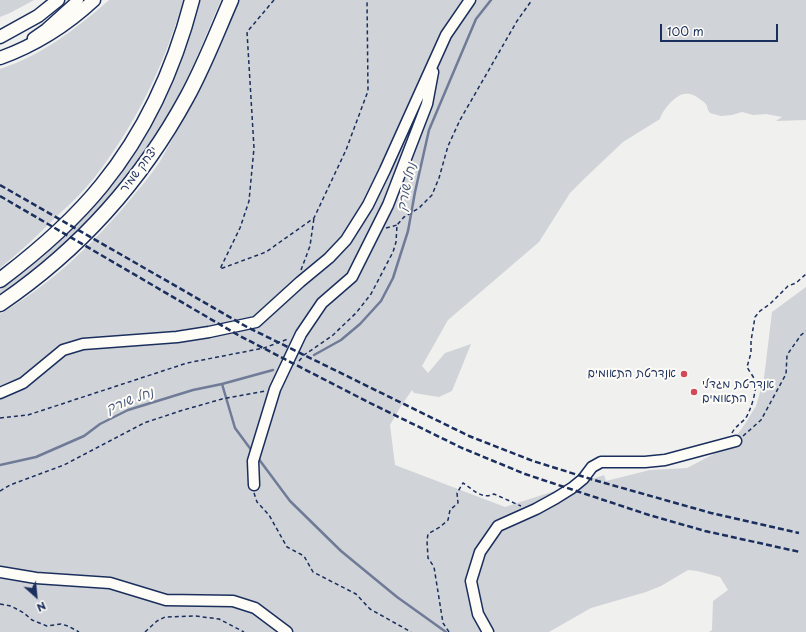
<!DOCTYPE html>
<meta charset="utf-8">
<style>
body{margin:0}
#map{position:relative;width:806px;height:632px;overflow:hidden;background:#f0f0ee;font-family:"Playpen Sans",sans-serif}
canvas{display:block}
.north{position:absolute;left:16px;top:576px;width:40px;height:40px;-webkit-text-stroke:3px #fdfcf7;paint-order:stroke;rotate:153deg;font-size:11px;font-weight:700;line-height:16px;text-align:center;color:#1b2f5e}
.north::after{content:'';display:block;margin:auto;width:14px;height:18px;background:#1b2f5e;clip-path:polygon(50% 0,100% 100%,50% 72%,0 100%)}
.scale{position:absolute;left:660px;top:24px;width:118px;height:18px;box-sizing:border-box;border:2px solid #1b2f5e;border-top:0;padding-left:5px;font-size:12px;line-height:14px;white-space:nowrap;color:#1b2f5e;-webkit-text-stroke:3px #fdfcf7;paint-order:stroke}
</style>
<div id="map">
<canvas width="806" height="632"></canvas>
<div class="north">N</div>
<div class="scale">100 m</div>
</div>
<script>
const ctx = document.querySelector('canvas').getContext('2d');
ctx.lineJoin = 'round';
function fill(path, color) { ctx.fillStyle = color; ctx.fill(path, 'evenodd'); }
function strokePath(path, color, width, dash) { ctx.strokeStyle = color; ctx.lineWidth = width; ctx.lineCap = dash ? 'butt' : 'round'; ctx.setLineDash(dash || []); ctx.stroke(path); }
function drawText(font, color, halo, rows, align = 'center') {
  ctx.font = font + ' "Playpen Sans","Playpen Sans Hebrew",sans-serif'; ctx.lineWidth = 4; ctx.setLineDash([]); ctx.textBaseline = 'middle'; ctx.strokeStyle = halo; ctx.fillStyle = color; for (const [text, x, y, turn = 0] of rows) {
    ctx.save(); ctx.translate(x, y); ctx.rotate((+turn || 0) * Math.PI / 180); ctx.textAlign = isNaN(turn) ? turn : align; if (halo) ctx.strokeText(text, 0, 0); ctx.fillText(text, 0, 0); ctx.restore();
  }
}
const green = new Path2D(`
 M 0,0 L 34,0 L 10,13 L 0,17 Z
 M 109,0 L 183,0 C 165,64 135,126 94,178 C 83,192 71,203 58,215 C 39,234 20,252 0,268 L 0,69 C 42,55 76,29 109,0 Z
 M 198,0 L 221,0 C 203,41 187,85 163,123 C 122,192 65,250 0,296 L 0,290 L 42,257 L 88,212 L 139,143 L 154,118 L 171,82 Z
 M 239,0 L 806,0 L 806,120 L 776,121 L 782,117 L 766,114 L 753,115 L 742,112 L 732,115 L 721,116 L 710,113 L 708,110 C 707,105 706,103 701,100 C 696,96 691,93 684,94 C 675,95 662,111 660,119 L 623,142 L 585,178 L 570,193 L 539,242 L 448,320 L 422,366 L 428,373 L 445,353 L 471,344 L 452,391 L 439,397 L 414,393 L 412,390 L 401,406 L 390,425 L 395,465 L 505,507 L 604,475 L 606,481 L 650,470 L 687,468 L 729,446 L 745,424 L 756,406 L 764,378 L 772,312 L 806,287 L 806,632 L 709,632 L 712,630 L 713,601 L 728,590 L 720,577 L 697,571 L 688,570 L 661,586 L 646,592 L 591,608 L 549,632 L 0,632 L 0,314 C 50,285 92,245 129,201 C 139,189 150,176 159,163 C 190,111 212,54 239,0 Z`);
const stream = new Path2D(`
 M 314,355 L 341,340 L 360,324 L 381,301 L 393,278 L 408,231 L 415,192 L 429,130 L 476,19 L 491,0
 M 222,384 L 235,428 L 252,451
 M 258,458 L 290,501 L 341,551 L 397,597 L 446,632
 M 0,465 L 36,457 L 84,436 L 100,424 L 128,410 L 193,390 L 222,384 L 273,370`);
const path = new Path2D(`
 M 274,0 L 247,32 L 254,148 L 249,201 L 240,228 L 220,269 L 266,252 L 314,218 L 346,150 L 368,91 L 367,0
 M 386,228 L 397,225
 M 301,270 L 310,246 L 314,218
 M 299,361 L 304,355 L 332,336 L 356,313 L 371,294 L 393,252 L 396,242 L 397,225 L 404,217 L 419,208 L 432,195 L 439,178 L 448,146 L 460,120 L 517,21 L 532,0
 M 0,418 L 28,415 L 187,363 L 264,348 L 288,339
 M 732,433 C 735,427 740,424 745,419 C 750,413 758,388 755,380 C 753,376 749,371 747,367 L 751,353 L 751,341 L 755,317 L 760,311 L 770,304 L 788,286 L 796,283 L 806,274
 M 743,436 L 761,420 L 786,374 L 787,355 L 801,335 L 806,331
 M 0,491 L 10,485 L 64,465 L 144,423 L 180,411 L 222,399 L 266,391
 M 254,493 L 257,502 L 269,515 L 287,547 L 304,556 L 313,572 L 356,594 L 370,609 L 411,632
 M 0,604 L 11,606 L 24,613 L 32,620 L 47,626 L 61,624 L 68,626 L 79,632
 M 145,632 L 157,621 L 165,617 L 195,616 L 219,619 L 244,632
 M 449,632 L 443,623 L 434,567 L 428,558 L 427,541 L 428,534 L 440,527 L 448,520 L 450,510 L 458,503 L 457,493 L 463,483 C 473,489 481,500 494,494 L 521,506`);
const minor = new Path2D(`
 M 33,38 L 46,29 L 78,0
 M 0,393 L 23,383 L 63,350 L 83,344 L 177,337 L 209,332 L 256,322 L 300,282 L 329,258 L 346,240 L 368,205 L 385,170 L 446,35 L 470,0
 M 254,485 L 253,461 L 275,389 L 301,334 L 322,303 L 352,277 L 388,205 L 427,104 L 433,72
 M 0,572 L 36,578 L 110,583 L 166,600 L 233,601 L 255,608 L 287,632
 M 488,632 L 478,614 L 471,581 L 480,552 L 498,526 L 536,509 L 556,498 L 572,488 L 583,479 L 592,467 L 601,462 L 645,462 L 665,460 L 736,441`);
const major = new Path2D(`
 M 0,37 L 38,16 L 58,0
 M 0,58 C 36,45 66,26 94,0`);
const highway = new Path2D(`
 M 0,280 C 37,252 73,221 102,185 C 146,131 175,66 192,0
 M 0,304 C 78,251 142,180 187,97 C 204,66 217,32 231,0`);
const rail = new Path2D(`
 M 0,185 L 247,327 L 469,436 L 533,461 L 594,480 L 711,513 L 799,533
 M 0,196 L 238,335 L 370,403 L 462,448 L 525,474 L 649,515 L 705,531 L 800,552`);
const markers = [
 [684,374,4,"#d1495b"],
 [694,392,4,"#d1495b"]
];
const streetNames = [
 ["יצחק שמיר",139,170,-53]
];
const poiNames = [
 ["אנדרטת התאומים",676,374],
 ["אנדרטת מגדלי",702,385,"left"],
 ["התאומים",702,399,"left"]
];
const waterNames = [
 ["נחל שורק",407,187,-78],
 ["נחל שורק",130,401,-21]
];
fill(green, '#d0d3d8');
strokePath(stream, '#6f7b97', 2.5);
strokePath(minor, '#1b2f5e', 13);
strokePath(major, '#1b2f5e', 15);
strokePath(highway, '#1b2f5e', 17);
strokePath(path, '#1b2f5e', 1.5, [4, 3]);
strokePath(minor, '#fdfcf7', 10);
strokePath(major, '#fdfcf7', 12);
strokePath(highway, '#fdfcf7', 14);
strokePath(rail, '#1b2f5e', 2.5, [6, 3]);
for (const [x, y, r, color] of markers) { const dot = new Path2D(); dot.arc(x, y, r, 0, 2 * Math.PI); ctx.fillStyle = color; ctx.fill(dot); strokePath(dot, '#fdfcf7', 1.5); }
drawText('12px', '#1b2f5e', '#fdfcf7', streetNames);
drawText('12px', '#1b2f5e', '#fdfcf7', poiNames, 'right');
drawText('italic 13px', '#4c5b7f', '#fdfcf7', waterNames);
</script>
